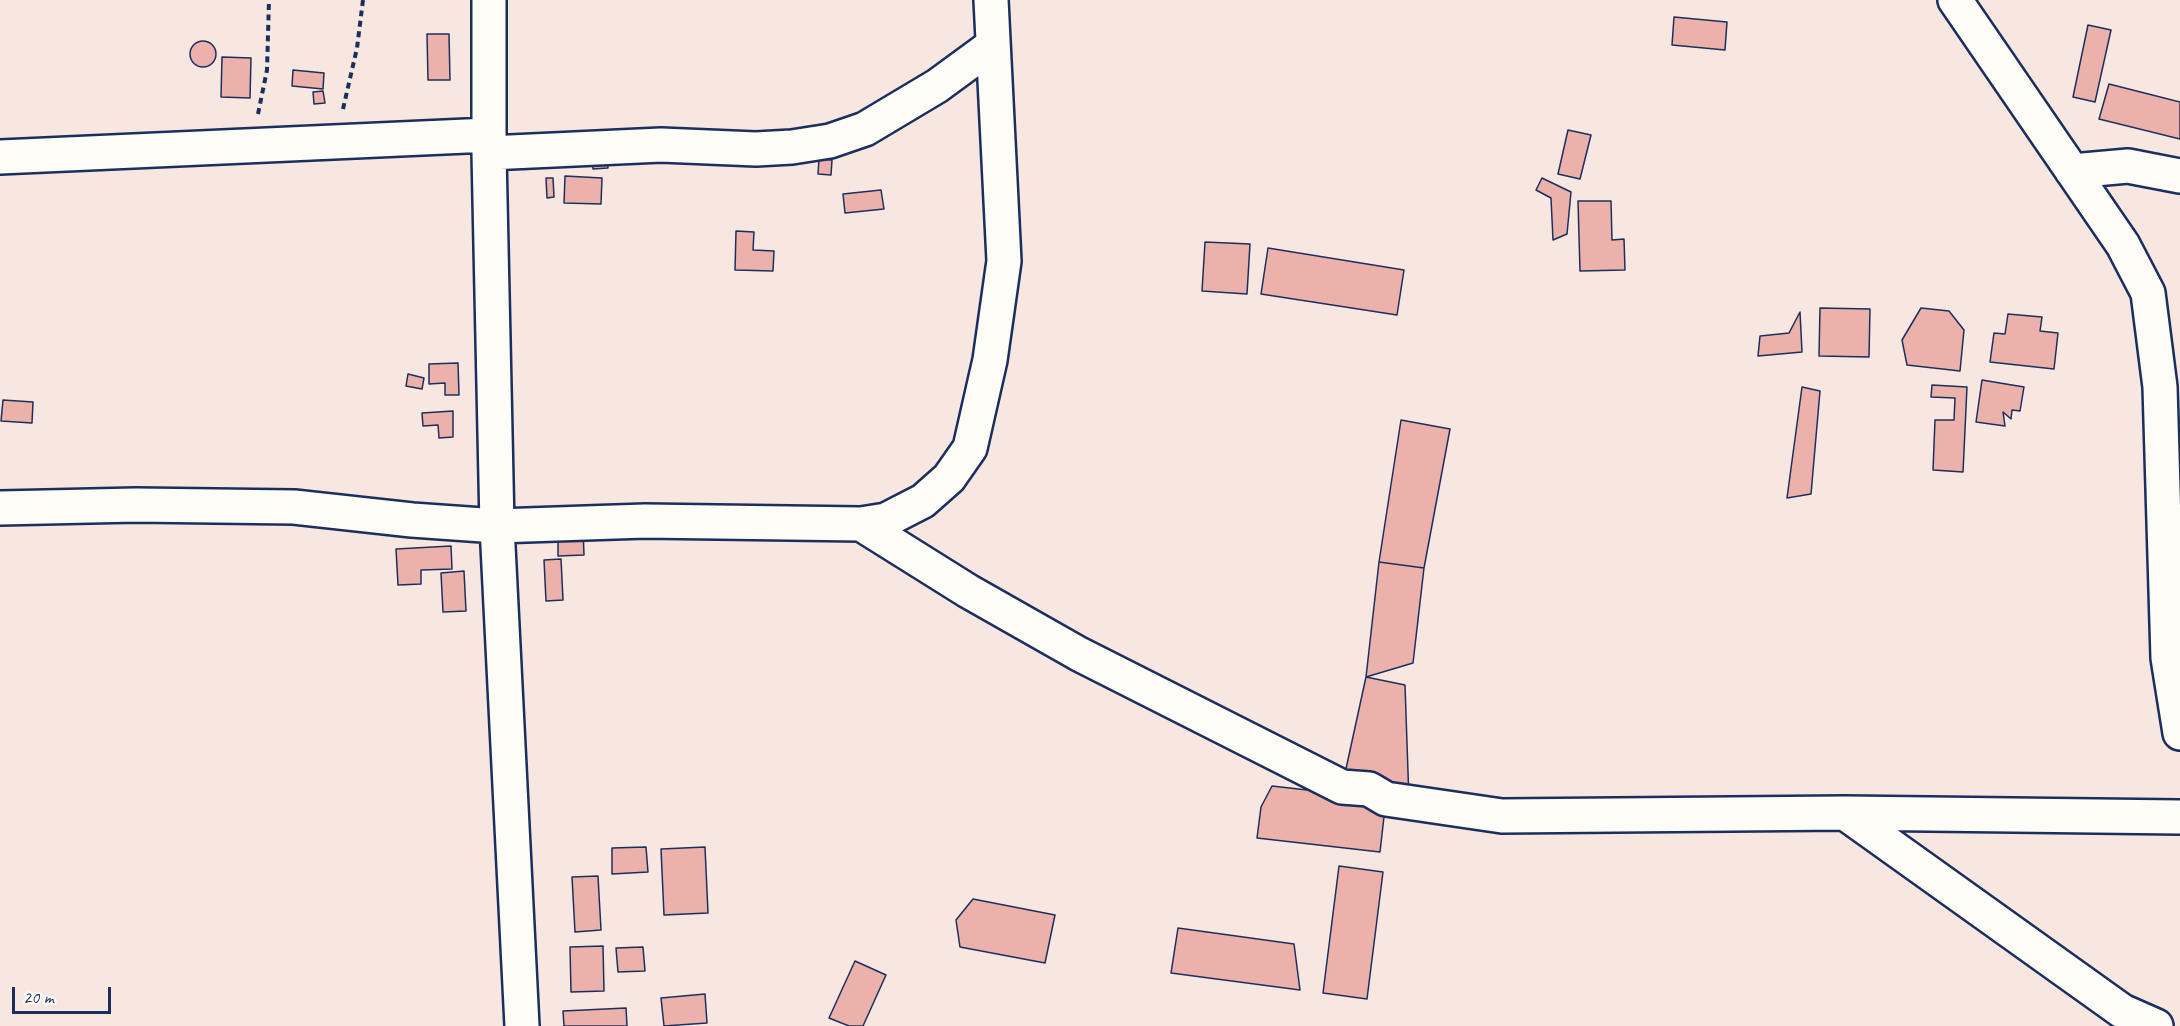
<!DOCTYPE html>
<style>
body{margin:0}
#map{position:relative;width:2180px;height:1026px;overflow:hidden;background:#f8e6e0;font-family:Caveat,sans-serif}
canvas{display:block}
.scale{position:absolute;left:12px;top:987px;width:99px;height:27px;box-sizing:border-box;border:3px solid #1b2f5e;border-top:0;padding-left:8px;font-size:18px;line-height:21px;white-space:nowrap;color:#1b2f5e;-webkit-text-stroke:4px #fdfcf7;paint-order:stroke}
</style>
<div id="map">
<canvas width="2180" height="1026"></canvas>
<div class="scale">20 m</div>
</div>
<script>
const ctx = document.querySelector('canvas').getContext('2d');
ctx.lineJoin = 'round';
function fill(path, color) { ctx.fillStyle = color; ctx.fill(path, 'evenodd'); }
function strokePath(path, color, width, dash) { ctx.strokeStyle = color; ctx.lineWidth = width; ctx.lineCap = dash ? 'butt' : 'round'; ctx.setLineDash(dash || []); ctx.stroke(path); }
const building = new Path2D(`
 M 1674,17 L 1727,22 L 1725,50 L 1672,45 Z
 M 2088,25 L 2111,30 L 2095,102 L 2073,97 Z
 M 427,34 L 449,34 L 450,80 L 428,80 Z
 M190 54a13 13 0 1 1 26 0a13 13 0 1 1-26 0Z
 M 222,57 L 251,58 L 250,98 L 221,97 Z
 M 293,70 L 324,73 L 323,89 L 292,86 Z
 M 2109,84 L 2180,102 L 2180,139 L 2099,119 Z
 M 323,91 L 325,103 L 314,104 L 313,92 Z
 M 1568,130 L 1591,135 L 1580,179 L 1558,174 Z
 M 606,148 L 608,168 L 593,169 L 592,150 Z
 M 819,159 L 832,160 L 831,175 L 818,174 Z
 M 565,176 L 602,178 L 601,204 L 564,203 Z
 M 546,178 L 553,178 L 554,197 L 547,198 Z
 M 1542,178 L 1571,192 L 1567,234 L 1553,240 L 1551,198 L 1536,190 Z
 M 881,190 L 884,209 L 845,213 L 843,194 Z
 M 1578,201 L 1611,201 L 1612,240 L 1624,239 L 1625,270 L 1580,271 Z
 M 736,231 L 754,232 L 753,250 L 774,251 L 773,271 L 735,270 Z
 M 1205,242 L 1250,244 L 1247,294 L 1202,291 Z
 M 1268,248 L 1404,270 L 1397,315 L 1261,294 Z
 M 1820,308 L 1870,309 L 1869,357 L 1819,356 Z
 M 1921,308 L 1949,311 L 1964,330 L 1960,371 L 1907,365 L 1902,340 Z
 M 1800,312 L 1802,352 L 1758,356 L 1760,336 L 1789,333 Z
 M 2008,314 L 2042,317 L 2040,331 L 2058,333 L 2054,369 L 1990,362 L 1994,333 L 2005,334 Z
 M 458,363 L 459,395 L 445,395 L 445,383 L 429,384 L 429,364 Z
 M 408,374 L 424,378 L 422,389 L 406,386 Z
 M 1982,380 L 2024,387 L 2020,411 L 2012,410 L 2011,419 L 2003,412 L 2005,426 L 1976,422 Z
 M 1932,385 L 1967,387 L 1963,472 L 1933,470 L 1935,420 L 1954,420 L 1955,398 L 1931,397 Z
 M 1802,387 L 1820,391 L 1811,494 L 1787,498 Z
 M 3,400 L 33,402 L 32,423 L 1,421 Z
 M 453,411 L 453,437 L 439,438 L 438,425 L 423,426 L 422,413 Z
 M 1401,420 L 1450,429 L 1424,568 L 1379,562 Z
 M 583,528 L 584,555 L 558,556 L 558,529 Z
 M 451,546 L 452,569 L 421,570 L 421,584 L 398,585 L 396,549 Z
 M 561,559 L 563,600 L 546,601 L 544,560 Z
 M 1379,562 L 1424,568 L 1413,663 L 1366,677 Z
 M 464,571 L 466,611 L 443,612 L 441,573 Z
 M 1366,677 L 1405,685 L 1409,801 L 1342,787 Z
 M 1272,786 L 1386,799 L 1380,852 L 1257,838 L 1261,807 Z
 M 646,847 L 648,872 L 612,874 L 612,848 Z
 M 705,847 L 708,913 L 664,915 L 661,849 Z
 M 1339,866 L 1383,872 L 1367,999 L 1323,993 Z
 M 598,876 L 601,930 L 575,932 L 572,877 Z
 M 973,899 L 1055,915 L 1045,963 L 960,947 L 956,920 Z
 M 1178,928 L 1294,944 L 1300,990 L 1171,973 Z
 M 603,946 L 604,991 L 571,992 L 570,947 Z
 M 643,947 L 645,971 L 618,972 L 616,948 Z
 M 855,961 L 886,975 L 863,1026 L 849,1026 L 829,1018 Z
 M 705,994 L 707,1023 L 664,1026 L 661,998 Z
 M 626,1008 L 627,1026 L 564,1026 L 563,1011 Z`);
const path = new Path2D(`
 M 343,109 L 357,48 L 363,0
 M 258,114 L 267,70 L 269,0`);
const minor = new Path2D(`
 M 489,0 L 489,153 L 497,526 L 522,1026
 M 1955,0 L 2123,245 L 2148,293 L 2160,387 L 2168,658 L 2180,733
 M 489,153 L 661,145 L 756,149 L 792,147 L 830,141 L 865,129 L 937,86 L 993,45
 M 0,157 L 489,135
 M 2072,171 L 2128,166 L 2180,176
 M 0,508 L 136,505 L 294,507 L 412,520 L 497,526 L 645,521 L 861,524 L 886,520 L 923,501 L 949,478 L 970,448 L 990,360 L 1004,261 L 991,0
 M 861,524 L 968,591 L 1079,654 L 1342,787 L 1369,789 L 1386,799 L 1502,816 L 1845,813 L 2122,1011 L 2156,1026
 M 1845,813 L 2180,817`);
fill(building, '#ecb1ab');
strokePath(building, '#1b2f5e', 1.5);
strokePath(minor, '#1b2f5e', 38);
strokePath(path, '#1b2f5e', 4, [6, 4.5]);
strokePath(minor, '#fdfcf7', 33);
</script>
